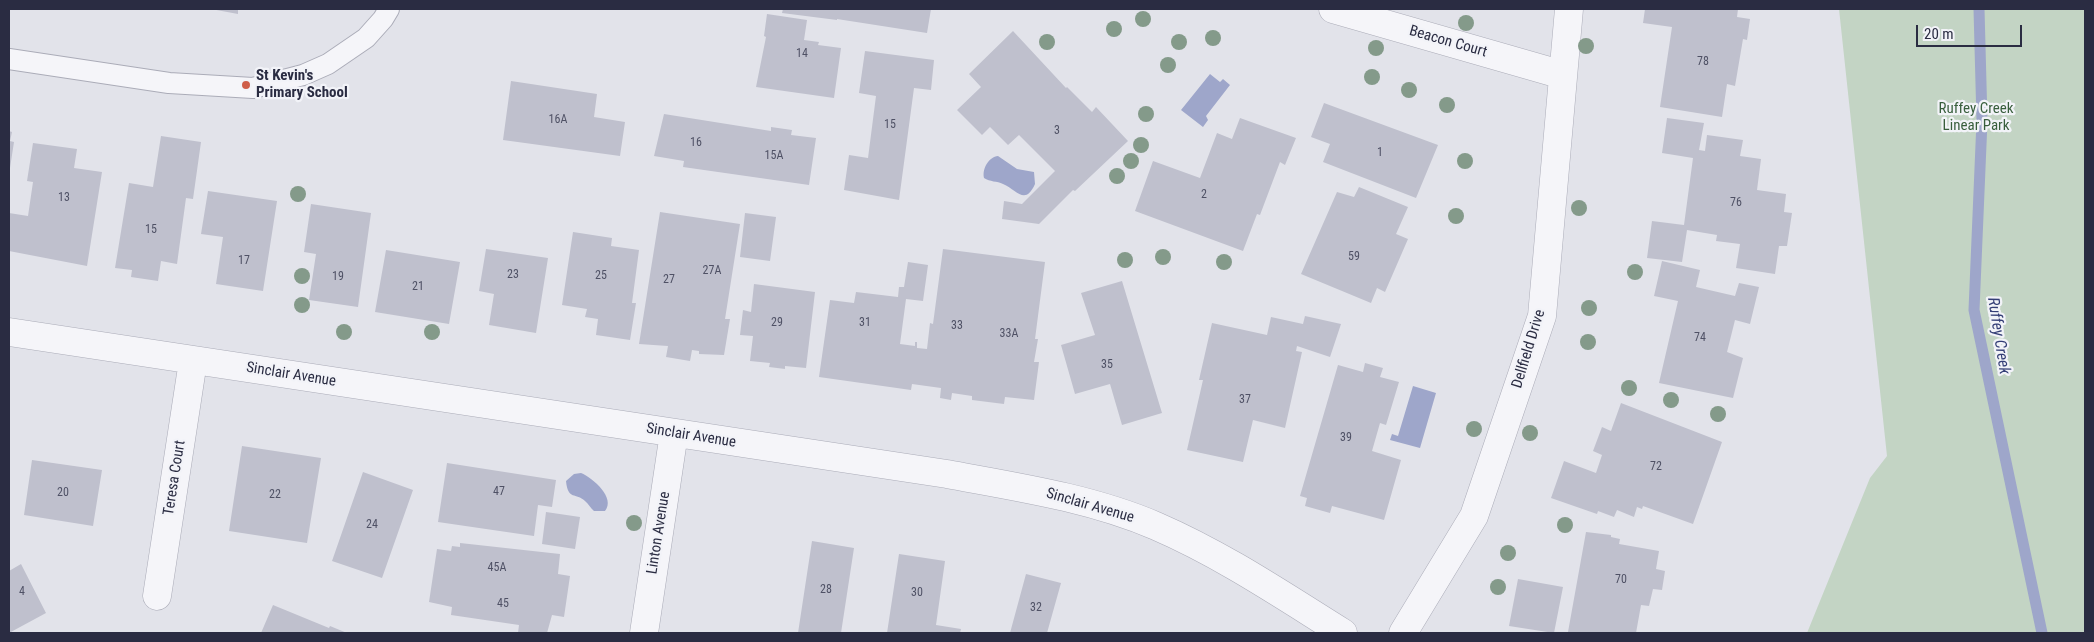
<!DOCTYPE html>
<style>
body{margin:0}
#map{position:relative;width:2094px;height:642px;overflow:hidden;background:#e2e3ea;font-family:"Roboto Condensed",sans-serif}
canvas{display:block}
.frame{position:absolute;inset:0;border:10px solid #2a2c42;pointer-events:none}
.scale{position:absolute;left:1916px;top:25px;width:106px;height:22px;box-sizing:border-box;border:2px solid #2a2c42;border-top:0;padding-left:6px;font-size:15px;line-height:18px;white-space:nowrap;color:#2a2c42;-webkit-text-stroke:4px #f2f3f8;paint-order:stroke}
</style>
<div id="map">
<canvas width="2094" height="642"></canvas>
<div class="frame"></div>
<div class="scale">20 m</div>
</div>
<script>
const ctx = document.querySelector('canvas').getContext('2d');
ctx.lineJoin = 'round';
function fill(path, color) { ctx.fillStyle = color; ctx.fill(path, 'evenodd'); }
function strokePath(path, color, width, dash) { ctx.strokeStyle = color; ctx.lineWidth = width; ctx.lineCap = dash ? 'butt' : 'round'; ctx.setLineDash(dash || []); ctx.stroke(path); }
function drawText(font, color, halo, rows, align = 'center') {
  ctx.font = font + ' "Roboto Condensed",sans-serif'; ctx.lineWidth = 4.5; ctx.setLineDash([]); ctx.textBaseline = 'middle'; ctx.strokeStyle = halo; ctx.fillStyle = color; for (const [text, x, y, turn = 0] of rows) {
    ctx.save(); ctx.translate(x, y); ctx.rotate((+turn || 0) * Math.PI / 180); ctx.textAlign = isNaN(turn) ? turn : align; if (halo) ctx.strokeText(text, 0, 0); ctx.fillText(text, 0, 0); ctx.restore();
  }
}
const green = new Path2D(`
 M 1839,9 L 2085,9 L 2085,633 L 1807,633 L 1870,478 L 1887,456 Z`);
const water = new Path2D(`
 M 1210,74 L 1220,82 L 1223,79 L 1230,85 L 1206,116 L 1208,120 L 1203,127 L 1181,110 Z
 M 998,156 L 1017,169 L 1034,172 L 1035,184 C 1025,206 1017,190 1003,184 C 997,181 990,182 984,178 C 982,168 989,157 998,156 Z
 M 1413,386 L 1436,393 L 1420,448 L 1390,440 L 1392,434 L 1398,436 Z
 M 581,473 C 593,478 616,498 605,511 L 594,511 C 590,508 589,504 585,501 C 576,492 568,501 566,481 L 574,474 Z`);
const stream = new Path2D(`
 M 1979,9 L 1982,121 L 1974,310 L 2042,633`);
const building = new Path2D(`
 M 211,9 L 238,9 L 238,14 Z
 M 783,9 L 931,9 L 927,33 L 837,19 L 837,20 L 782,13 Z
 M 1645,9 L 1738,9 L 1737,17 L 1750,19 L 1747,40 L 1743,39 L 1735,86 L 1727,84 L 1722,117 L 1660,107 L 1672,27 L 1643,23 Z
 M 767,14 L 807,20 L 804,40 L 819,42 L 818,45 L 841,48 L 834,98 L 756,87 L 766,37 L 764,36 Z
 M 1013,31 L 1066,88 L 1067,87 L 1092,112 L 1096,107 L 1128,141 L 1075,191 L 1073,190 L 1039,224 L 1002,219 L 1004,201 L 1022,204 L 1055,171 L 1019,135 L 1008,145 L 990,127 L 982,135 L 957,110 L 981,87 L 969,74 Z
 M 865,51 L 934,60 L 931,90 L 914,88 L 899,200 L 844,190 L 849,155 L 868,158 L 876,96 L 859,93 Z
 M 511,81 L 597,94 L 594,117 L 625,122 L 620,156 L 503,140 Z
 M 1324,103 L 1438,145 L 1416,198 L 1323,162 L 1330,144 L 1311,137 Z
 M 664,114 L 771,131 L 771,127 L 792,130 L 791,135 L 816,138 L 809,185 L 683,167 L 684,161 L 654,156 Z
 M 1240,118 L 1296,138 L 1285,165 L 1280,162 L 1260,215 L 1257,214 L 1243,251 L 1135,211 L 1153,161 L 1200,178 L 1217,133 L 1232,139 Z
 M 1667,118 L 1704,123 L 1699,150 L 1705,151 L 1707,135 L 1743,140 L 1740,156 L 1761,159 L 1757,190 L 1786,194 L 1784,212 L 1792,213 L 1787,246 L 1779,246 L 1775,274 L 1736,268 L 1740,244 L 1716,241 L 1717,235 L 1687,230 L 1682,262 L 1647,258 L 1652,221 L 1684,225 L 1693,158 L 1662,153 Z
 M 9,131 L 12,132 L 10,141 L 14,142 L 10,168 Z
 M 161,136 L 201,142 L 193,199 L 186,198 L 177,264 L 161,261 L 158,281 L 131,277 L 132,270 L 115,268 L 129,183 L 153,187 Z
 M 33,143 L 77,149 L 74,168 L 102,172 L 87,266 L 9,251 L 9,213 L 28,216 L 33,182 L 27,181 Z
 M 1359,187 L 1408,207 L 1396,234 L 1408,239 L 1385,292 L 1377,288 L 1371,303 L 1301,274 L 1337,192 L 1354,197 Z
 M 208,191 L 277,201 L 263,291 L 216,284 L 223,237 L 201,234 Z
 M 311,204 L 371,213 L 358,307 L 309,300 L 316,254 L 304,252 Z
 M 660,212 L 740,224 L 725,319 L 730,319 L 724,355 L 699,354 L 699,351 L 692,350 L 690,361 L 666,357 L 668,346 L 639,344 Z
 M 745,213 L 776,217 L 770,261 L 740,257 Z
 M 573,232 L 612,238 L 611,246 L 639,250 L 632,303 L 636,303 L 630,340 L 596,335 L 598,319 L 585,317 L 587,309 L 562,305 Z
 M 486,249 L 548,258 L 536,333 L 489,325 L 494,294 L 479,291 Z
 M 943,249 L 1045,262 L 1035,339 L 1038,339 L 1034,362 L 1039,362 L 1034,400 L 1005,397 L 1004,404 L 972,400 L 972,396 L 952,393 L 951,400 L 940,398 L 941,388 L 912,384 L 911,390 L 819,377 L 830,300 L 854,303 L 856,292 L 898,297 L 899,287 L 904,287 L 908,262 L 928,265 L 923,301 L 906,299 L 900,344 L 915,346 L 915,342 L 917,342 L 917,348 L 927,349 L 930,323 L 933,324 Z
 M 386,250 L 460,262 L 449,324 L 375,312 Z
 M 1662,261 L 1700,270 L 1696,287 L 1735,296 L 1739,283 L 1759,287 L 1750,324 L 1735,320 L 1727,352 L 1743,358 L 1733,398 L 1659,383 L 1678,301 L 1654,296 Z
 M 1122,281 L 1162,413 L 1122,425 L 1110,384 L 1075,394 L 1061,345 L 1095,335 L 1081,293 Z
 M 754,284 L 815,292 L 806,368 L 785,366 L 785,369 L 769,367 L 770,363 L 750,361 L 753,336 L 740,335 L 743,310 L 751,312 Z
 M 1305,316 L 1341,324 L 1330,357 L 1297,346 L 1296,351 L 1302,352 L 1285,428 L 1253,420 L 1243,462 L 1187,450 L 1203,380 L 1199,380 L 1212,323 L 1267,335 L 1271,317 L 1303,324 Z
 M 1365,363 L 1383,368 L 1380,377 L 1399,382 L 1386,425 L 1380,423 L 1372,451 L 1401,460 L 1384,520 L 1332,506 L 1330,513 L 1305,506 L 1307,498 L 1300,496 L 1338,365 L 1363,372 Z
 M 1621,403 L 1722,442 L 1693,524 L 1643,506 L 1642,509 L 1637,507 L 1634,517 L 1617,510 L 1614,517 L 1598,511 L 1597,514 L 1551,498 L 1564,461 L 1596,473 L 1602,455 L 1593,451 L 1602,427 L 1611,431 Z
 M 242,446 L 321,458 L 307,543 L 229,531 Z
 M 32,460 L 102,470 L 93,526 L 24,515 Z
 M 447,463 L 556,480 L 552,507 L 538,505 L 534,536 L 438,522 Z
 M 363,472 L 413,490 L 382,578 L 332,561 Z
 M 546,512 L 580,517 L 575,549 L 542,544 Z
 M 1586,532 L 1611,535 L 1611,537 L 1620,539 L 1619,544 L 1659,551 L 1656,569 L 1665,571 L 1662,590 L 1653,589 L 1649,606 L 1641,605 L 1636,633 L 1568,632 Z
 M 812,541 L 854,548 L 841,633 L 798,633 Z
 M 460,543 L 560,554 L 558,574 L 570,576 L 564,617 L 552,615 L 547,633 L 518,633 L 519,625 L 451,615 L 452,607 L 429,602 L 437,549 L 451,551 L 452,546 L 460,547 Z
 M 899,554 L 945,561 L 936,625 L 961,629 L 960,633 L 887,633 Z
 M 21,564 L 46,613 L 9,633 L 9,571 Z
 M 1026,574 L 1061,583 L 1047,633 L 1010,633 Z
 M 1518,579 L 1563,587 L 1554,633 L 1509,626 Z
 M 273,605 L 329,628 L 330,626 L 347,633 L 261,633 Z`);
const lane = new Path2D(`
 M 9,59 L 169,83 L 253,88 L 303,75 L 328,64 L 366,38 L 383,19 L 389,9`);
const street = new Path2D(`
 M 1333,9 L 1563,75
 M 9,332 L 947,474 C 1017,487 1091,498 1156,526 C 1223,555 1282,595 1343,633
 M 157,596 L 193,361
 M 644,633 L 674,433
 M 1403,633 L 1474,516 L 1542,316 L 1569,9`);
const trees = [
 [1143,19],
 [1466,23],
 [1114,29],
 [1213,38],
 [1047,42],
 [1179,42],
 [1586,46],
 [1376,48],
 [1168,65],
 [1372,77],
 [1409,90],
 [1447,105],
 [1146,114],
 [1141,145],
 [1131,161],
 [1465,161],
 [1117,176],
 [298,194],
 [1579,208],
 [1456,216],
 [1163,257],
 [1125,260],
 [1224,262],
 [1635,272],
 [302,276],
 [302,305],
 [1589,308],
 [344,332],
 [432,332],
 [1588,342],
 [1629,388],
 [1671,400],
 [1718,414],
 [1474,429],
 [1530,433],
 [634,523],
 [1565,525],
 [1508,553],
 [1498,587]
];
const markers = [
 [246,85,5,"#ce5d49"]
];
const numberNames = [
 ["14",802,54],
 ["78",1703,62],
 ["16A",558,120],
 ["15",890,125],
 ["3",1057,131],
 ["16",696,143],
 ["1",1380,153],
 ["15A",774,156],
 ["2",1204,195],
 ["13",64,198],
 ["76",1736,203],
 ["15",151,230],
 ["59",1354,257],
 ["17",244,261],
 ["27A",712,271],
 ["23",513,275],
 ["25",601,276],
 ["19",338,277],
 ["27",669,280],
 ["21",418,287],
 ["29",777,323],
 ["31",865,323],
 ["33",957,326],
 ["33A",1009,334],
 ["74",1700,338],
 ["35",1107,365],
 ["37",1245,400],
 ["39",1346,438],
 ["72",1656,467],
 ["47",499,492],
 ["20",63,493],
 ["22",275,495],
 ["24",372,525],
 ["45A",497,568],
 ["70",1621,580],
 ["28",826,590],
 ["4",22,592],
 ["30",917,593],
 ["45",503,604],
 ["32",1036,608]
];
const streetNames = [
 ["Beacon Court",1448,42,16],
 ["Dellfield Drive",1529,349,-73],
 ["Sinclair Avenue",291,375,9],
 ["Sinclair Avenue",691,436,9],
 ["Teresa Court",175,478,-81],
 ["Sinclair Avenue",1090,506,16],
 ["Linton Avenue",659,533,-81]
];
const poiNames = [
 ["St Kevin's",256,76],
 ["Primary School",256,93]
];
const parkNames = [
 ["Ruffey Creek",1976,109],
 ["Linear Park",1976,126]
];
const waterNames = [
 ["Ruffey Creek",1998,336,81]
];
fill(green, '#c3d4c4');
fill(water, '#9ea6ca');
strokePath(stream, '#9ea6ca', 11);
fill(building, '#bfc0cd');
strokePath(lane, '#abacb8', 22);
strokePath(street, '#abacb8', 29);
strokePath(lane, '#f5f5f9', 20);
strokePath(street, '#f5f5f9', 28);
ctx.fillStyle = '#849a8a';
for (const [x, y] of trees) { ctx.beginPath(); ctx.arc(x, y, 8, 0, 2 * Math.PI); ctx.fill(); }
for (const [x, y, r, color] of markers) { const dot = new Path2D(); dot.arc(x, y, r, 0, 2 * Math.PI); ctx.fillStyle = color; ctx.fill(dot); strokePath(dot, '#f2f3f8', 2); }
drawText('12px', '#4f5165', null, numberNames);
drawText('15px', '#2a2c42', '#f2f3f8', streetNames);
drawText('bold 15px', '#2a2c42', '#f2f3f8', poiNames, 'left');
drawText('15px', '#385e3c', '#f2f3f8', parkNames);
drawText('italic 16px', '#343e76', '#f2f3f8', waterNames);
</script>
